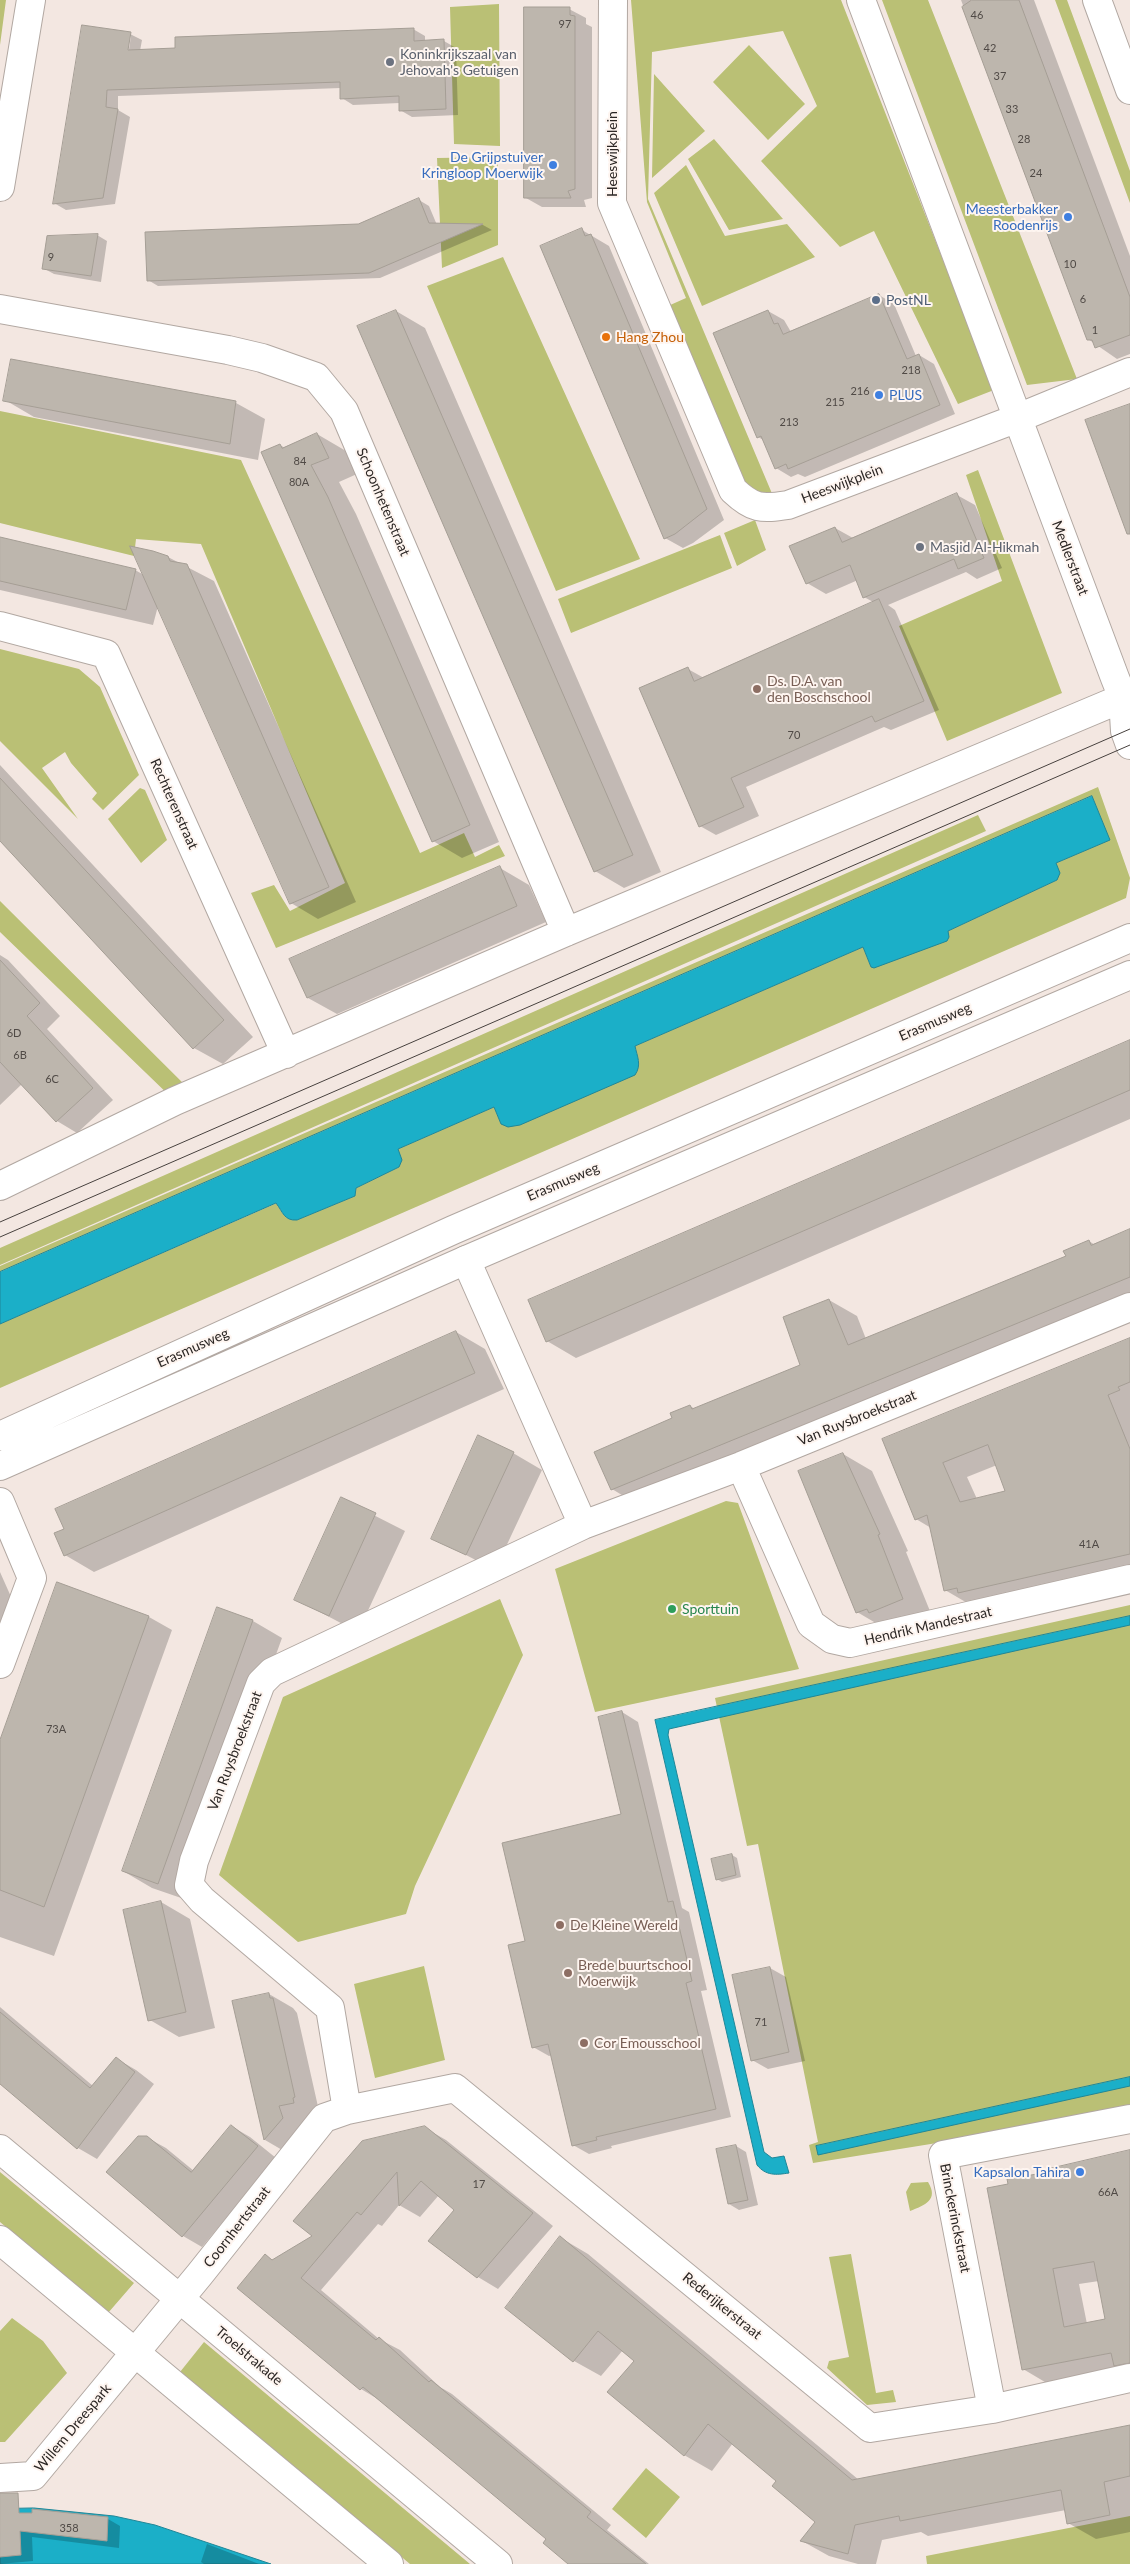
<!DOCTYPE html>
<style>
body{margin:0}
canvas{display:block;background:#f3e7e1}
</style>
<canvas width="1130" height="2564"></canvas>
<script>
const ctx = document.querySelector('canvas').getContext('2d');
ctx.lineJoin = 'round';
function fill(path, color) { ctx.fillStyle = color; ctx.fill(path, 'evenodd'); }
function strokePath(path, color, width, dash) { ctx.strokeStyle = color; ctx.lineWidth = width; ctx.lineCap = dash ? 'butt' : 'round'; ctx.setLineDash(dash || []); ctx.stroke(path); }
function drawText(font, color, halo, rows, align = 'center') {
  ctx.font = font + ' Lato,sans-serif'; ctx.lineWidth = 4; ctx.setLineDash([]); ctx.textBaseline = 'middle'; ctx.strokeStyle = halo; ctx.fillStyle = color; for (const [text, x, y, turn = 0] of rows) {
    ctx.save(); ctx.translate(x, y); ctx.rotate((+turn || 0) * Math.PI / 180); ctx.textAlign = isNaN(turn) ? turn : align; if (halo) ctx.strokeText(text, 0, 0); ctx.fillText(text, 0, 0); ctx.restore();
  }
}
const green = new Path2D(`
 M 0,0 L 6,0 L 0,45 Z
 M 631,0 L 841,0 L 994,390 L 958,404 L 874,231 L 840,247 L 761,161 L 817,106 L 783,31 L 652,52 L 648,199 L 776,503 L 748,507 L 668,306 L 686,298 L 647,202 Z
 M 882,0 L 928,0 L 1077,379 L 1027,385 Z
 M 1055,0 L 1067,0 L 1130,171 L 1130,203 Z
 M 499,4 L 500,146 L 454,144 L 450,7 Z
 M 749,45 L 805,104 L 768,140 L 713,82 Z
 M 654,74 L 705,131 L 652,178 Z
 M 714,139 L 783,219 L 729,230 L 688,159 Z
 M 498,157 L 498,245 L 442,268 L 437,158 Z
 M 686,165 L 725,236 L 787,224 L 815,257 L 702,306 L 654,193 Z
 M 503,257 L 640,559 L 556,591 L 427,286 Z
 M 0,411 L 241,460 L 420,853 L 464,833 L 475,857 L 499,845 L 505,856 L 276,948 L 251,893 L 274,885 L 290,911 L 345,883 L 201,544 L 136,539 L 134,556 L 0,523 Z
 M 978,470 L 1062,693 L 947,741 L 899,626 L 1002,581 L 966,475 Z
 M 755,520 L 766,550 L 737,566 L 724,533 Z
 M 720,535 L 732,568 L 571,633 L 558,599 Z
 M 0,649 L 79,669 L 100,687 L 139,775 L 103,810 L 92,799 L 97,793 L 71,763 L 65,752 L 42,768 L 78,819 L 0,741 Z
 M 1098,787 L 1130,878 L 1126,898 L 0,1388 L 0,1324 L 277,1203 C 282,1213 285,1221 297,1220 L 355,1196 L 356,1188 L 399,1167 L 398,1149 L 494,1107 L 501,1124 L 639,1064 L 635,1046 L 863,947 L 871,967 L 1057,880 L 1056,863 L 1109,840 L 1092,796 L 0,1272 L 0,1266 Z
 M 140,788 L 145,790 L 167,840 L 141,863 L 108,819 Z
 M 978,815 L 986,831 L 0,1265 L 0,1248 Z
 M 0,901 L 194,1094 L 175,1101 L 0,932 Z
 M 726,1501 L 738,1503 L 799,1669 L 595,1712 L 555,1569 Z
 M 500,1599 L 523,1655 L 415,1886 L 406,1914 L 298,1942 L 219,1875 L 283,1697 Z
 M 1130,1605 L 1130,2105 L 1036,2127 L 813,2163 L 809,2145 L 818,2142 L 758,1844 L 747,1846 L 715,1698 Z
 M 424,1966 L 445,2060 L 375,2078 L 354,1984 Z
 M 0,2172 L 134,2283 L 108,2313 L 0,2222 Z
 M 928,2182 C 939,2200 925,2205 910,2211 L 906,2192 L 911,2183 Z
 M 851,2254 L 876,2393 L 893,2390 L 896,2402 L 867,2405 L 827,2368 L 829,2361 L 849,2357 L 829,2257 Z
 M 12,2318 L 43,2341 L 67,2373 L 5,2442 L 0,2442 L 0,2331 Z
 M 204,2342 L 470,2564 L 410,2564 L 180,2372 Z
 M 646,2468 L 680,2497 L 646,2538 L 612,2509 Z
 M 1130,2516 L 1130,2564 L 927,2564 L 926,2556 Z`);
const water = new Path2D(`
 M 1092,796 L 1110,840 L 1056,863 L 1060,873 L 1057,880 L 948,931 L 949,937 L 947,941 L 874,968 L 871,967 L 863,947 L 635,1046 C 637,1056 642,1065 635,1075 L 520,1125 L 508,1127 L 501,1124 L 494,1107 L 398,1149 L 402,1160 L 399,1167 L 356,1188 L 355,1196 L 297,1220 C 284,1221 283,1212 276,1203 L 0,1324 L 0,1272 Z
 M 1130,1616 L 1130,1625 L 669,1729 L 668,1735 L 764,2152 L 772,2158 L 784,2156 L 789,2173 C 776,2175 766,2176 757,2165 L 655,1720 Z
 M 1130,2077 L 1130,2086 L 818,2155 L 816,2146 Z
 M 34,2508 L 114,2516 L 155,2525 L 271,2564 L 0,2564 L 0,2509 Z`);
const shadow = new Path2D(`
 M 961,0 L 1034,0 L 1130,256 L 1130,354 L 1117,359 L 1088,339 Z
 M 569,9 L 586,18 L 586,24 L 592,27 L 592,198 L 584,200 L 586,207 L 542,207 L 526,198 Z
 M 83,26 L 130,34 L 142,40 L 140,51 L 177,50 L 176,38 L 413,29 L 425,36 L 425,42 L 444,41 L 456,48 L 458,115 L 412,117 L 400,110 L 400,103 L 353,105 L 342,98 L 341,88 L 118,96 L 118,110 L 130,117 L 115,204 L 66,210 L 54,203 ZM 129,36 L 131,36 L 128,56 L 126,56 Z
 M 419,200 L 429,206 L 437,225 L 483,225 L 492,230 L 380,278 L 158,286 L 148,280 L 358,225 Z
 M 582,230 L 609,246 L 724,520 L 693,543 L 683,548 L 665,538 Z
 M 97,235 L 107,241 L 101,282 L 54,274 L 43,268 Z
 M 879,295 L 894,304 L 916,356 L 919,355 L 934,364 L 955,414 L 805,477 L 798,474 L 791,477 L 776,468 L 765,441 L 758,437 L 768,311 L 784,320 L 791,332 Z
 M 396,311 L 425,328 L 661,872 L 624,888 L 595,871 Z
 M 12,360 L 236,403 L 265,419 L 258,460 L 34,417 L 5,400 Z
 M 317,434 L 346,451 L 357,474 L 339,482 L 356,514 L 499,842 L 462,858 L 433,841 L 280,445 L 285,448 Z
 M 957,495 L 975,505 L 1002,568 L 977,579 L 966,572 L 888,605 L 895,610 L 939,710 L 891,730 L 884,727 L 746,787 L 759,816 L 716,835 L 700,826 L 688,669 L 704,678 L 875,603 L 864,597 L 858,580 L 826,594 L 807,583 L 835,528 L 853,538 Z
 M 0,542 L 135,570 L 144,575 L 168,557 L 214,581 L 356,902 L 318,919 L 291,903 L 158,606 L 153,625 L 0,590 Z
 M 0,765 L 253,1037 L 223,1064 L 194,1048 L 0,839 Z
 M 500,868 L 529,885 L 546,922 L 337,1014 L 308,998 Z
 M 0,955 L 8,960 L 60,1016 L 47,1029 L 113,1100 L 77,1133 L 57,1121 L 22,1084 L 0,1105 Z
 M 1130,1041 L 1130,1119 L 576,1358 L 547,1341 L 530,1300 Z
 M 1130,1230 L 1130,1305 L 640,1506 L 612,1489 L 673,1418 L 690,1406 L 695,1409 L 802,1365 L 829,1300 L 857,1316 L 866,1339 L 1068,1256 L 1089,1241 L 1095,1245 Z
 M 456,1332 L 485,1349 L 504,1389 L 94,1572 L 65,1555 Z
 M 1130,1339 L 1130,1573 L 969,1604 L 945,1590 L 931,1528 L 916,1519 L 884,1440 ZM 997,1465 L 1007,1492 L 977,1499 L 967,1477 Z
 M 513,1453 L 542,1470 L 495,1570 L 433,1538 Z
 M 843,1454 L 872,1471 L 908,1551 L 906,1552 L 932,1616 L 886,1629 L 857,1612 Z
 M 342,1499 L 405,1531 L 358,1632 L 295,1599 Z
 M 0,1572 L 20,1617 L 0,1650 Z
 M 218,1609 L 253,1621 L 282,1638 L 187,1900 L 152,1888 L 123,1871 Z
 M 149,1617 L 172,1630 L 54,1956 L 0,1937 L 0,1743 Z
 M 622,1712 L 638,1722 L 682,1908 L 689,1912 L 707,1990 L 701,1991 L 731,2117 L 611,2146 L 612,2148 L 589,2154 L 573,2145 L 552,2055 L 549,2056 L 533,2047 L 526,1942 L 622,1815 Z
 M 732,1855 L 737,1858 L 741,1877 L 722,1882 L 717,1879 Z
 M 161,1902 L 190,1919 L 215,2028 L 179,2037 L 150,2020 Z
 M 770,1968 L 786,1977 L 805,2061 L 768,2069 L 752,2060 Z
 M 269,1994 L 293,2008 L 297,2013 L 319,2111 L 318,2117 L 304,2120 L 307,2133 L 289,2154 L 265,2140 L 233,2002 Z
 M 0,2007 L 93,2086 L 117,2059 L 136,2070 L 154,2084 L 97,2159 L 78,2148 L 0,2083 Z
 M 231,2126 L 250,2137 L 276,2158 L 202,2247 L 183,2236 L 107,2172 L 146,2137 L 166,2148 L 194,2171 Z
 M 425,2128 L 446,2140 L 553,2226 L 498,2289 L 478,2277 L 430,2241 L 456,2210 L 439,2195 L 420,2217 L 399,2205 L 382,2226 L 378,2224 L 321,2290 L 379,2339 L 400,2350 L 440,2387 L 452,2394 L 611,2525 L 607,2530 L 649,2564 L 569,2564 L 547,2539 L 381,2401 L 361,2389 L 265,2256 L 273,2260 L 314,2236 Z
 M 736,2146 L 746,2152 L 758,2205 L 739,2210 L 729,2204 Z
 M 1130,2151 L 1130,2369 L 1050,2385 L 1023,2369 L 1009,2185 ZM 1099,2281 L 1106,2320 L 1087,2324 L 1079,2284 Z
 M 561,2238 L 588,2254 L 859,2480 L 1130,2427 L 1130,2532 L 1096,2539 L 1068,2523 L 1066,2510 L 928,2536 L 921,2532 L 882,2540 L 876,2564 L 858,2564 L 829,2556 L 802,2541 L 816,2522 L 778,2481 L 733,2443 L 712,2471 L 684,2455 L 635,2361 L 623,2350 L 601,2376 L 574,2361 Z
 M 0,2516 L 108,2519 L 120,2526 L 119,2548 L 32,2537 L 33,2561 L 0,2564 Z
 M 207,2544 L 259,2564 L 204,2564 L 201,2562 Z`);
const building = new Path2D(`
 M 972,0 L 1019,0 L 1130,297 L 1130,335 L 1095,348 L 1092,340 L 1087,340 L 962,7 Z
 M 524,7 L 570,7 L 570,15 L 575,16 L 575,189 L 568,191 L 571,198 L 524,198 Z
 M 82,25 L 131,32 L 128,50 L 175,48 L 175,37 L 414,28 L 414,41 L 444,39 L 446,109 L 399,111 L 399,96 L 340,99 L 340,82 L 107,90 L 106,107 L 118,109 L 103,198 L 53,204 Z
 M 419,198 L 429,223 L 483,224 L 369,273 L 147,281 L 145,232 L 358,224 Z
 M 582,228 L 585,236 L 591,234 L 707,509 L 675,534 L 664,539 L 540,246 Z
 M 98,234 L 91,276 L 42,269 L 47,236 Z
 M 879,294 L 907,359 L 919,354 L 940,405 L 788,469 L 786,464 L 775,469 L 761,436 L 757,438 L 713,333 L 768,310 L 774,324 L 778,323 L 783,334 Z
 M 396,310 L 633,855 L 594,872 L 357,326 Z
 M 11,359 L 236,401 L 230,444 L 3,401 Z
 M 1130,404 L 1130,534 L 1127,534 L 1085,420 Z
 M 317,433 L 329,458 L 311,465 L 328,497 L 470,825 L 432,842 L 261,452 L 280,444 L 282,448 Z
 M 957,493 L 984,558 L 958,569 L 954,559 L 863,598 L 850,565 L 806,584 L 789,546 L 835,527 L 842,542 Z
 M 0,537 L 136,569 L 126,610 L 0,581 Z
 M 130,546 L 153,551 L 168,556 L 170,561 L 187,564 L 329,887 L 290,904 Z
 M 879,599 L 924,701 L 875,722 L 872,716 L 731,778 L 744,807 L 699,827 L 639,688 L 688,667 L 694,681 Z
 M 0,778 L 224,1020 L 193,1049 L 0,841 Z
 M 500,866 L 517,906 L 307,998 L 289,959 Z
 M 0,960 L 40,1003 L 27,1016 L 93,1088 L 56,1122 L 0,1062 Z
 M 1130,1040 L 1130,1090 L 546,1342 L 528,1300 Z
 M 1130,1229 L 1130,1277 L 611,1490 L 594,1452 L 672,1418 L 670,1413 L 690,1405 L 692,1409 L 800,1365 L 783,1317 L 829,1299 L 848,1345 L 1066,1256 L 1063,1251 L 1089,1240 L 1091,1245 Z
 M 456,1331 L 475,1373 L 64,1556 L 54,1533 L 64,1529 L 55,1509 Z
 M 1130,1338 L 1130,1382 L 1118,1387 L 1120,1390 L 1108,1395 L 1130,1449 L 1130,1554 L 958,1593 L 957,1588 L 944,1591 L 927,1515 L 915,1520 L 882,1439 ZM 988,1445 L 1005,1491 L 960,1502 L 943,1463 Z
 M 478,1435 L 514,1452 L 466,1555 L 431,1539 Z
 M 843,1453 L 880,1534 L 878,1535 L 903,1599 L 869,1613 L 867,1609 L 856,1613 L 798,1471 Z
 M 341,1497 L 376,1513 L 329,1616 L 294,1600 Z
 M 57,1582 L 149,1616 L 44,1907 L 0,1890 L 0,1740 Z
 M 217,1607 L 253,1620 L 158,1884 L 122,1871 Z
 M 622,1711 L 668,1902 L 673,1901 L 692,1981 L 686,1983 L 716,2109 L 596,2137 L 597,2140 L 572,2146 L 548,2044 L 532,2048 L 508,1945 L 525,1941 L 502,1843 L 621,1814 L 598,1717 Z
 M 732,1854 L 736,1875 L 716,1880 L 711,1859 Z
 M 161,1901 L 186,2012 L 148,2021 L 123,1910 Z
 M 770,1967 L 789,2052 L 751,2061 L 732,1975 Z
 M 269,1993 L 270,1998 L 273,1998 L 295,2097 L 293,2098 L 294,2103 L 279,2106 L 283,2118 L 264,2140 L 232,2001 Z
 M 0,2012 L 90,2088 L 116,2057 L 135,2072 L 77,2149 L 0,2084 Z
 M 231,2125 L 258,2146 L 182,2237 L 106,2172 L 138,2136 L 147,2136 L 191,2172 Z
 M 425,2126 L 533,2213 L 477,2278 L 428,2241 L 454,2210 L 421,2181 L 399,2206 L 397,2172 L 361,2215 L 357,2212 L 301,2278 L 376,2340 L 379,2337 L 429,2382 L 431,2380 L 591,2512 L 587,2517 L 646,2564 L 568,2564 L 543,2543 L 546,2539 L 455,2463 L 363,2387 L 360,2390 L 237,2288 L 265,2254 L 272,2260 L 312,2236 L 293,2221 L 362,2141 Z
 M 736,2145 L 748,2200 L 728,2204 L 716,2149 Z
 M 1130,2150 L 1130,2363 L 1114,2366 L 1111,2353 L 1022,2370 L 987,2188 L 1008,2184 L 1007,2179 L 1049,2172 L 1049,2169 ZM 1094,2262 L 1105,2319 L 1064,2327 L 1053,2269 Z
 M 560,2236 L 852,2480 L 1130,2425 L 1130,2476 L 1104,2482 L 1110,2515 L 1067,2524 L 1061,2490 L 900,2521 L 899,2516 L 855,2525 L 848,2554 L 800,2541 L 815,2522 L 772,2486 L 776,2481 L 708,2424 L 684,2456 L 607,2392 L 634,2361 L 598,2331 L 573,2362 L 505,2308 Z
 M 0,2493 L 18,2493 L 19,2513 L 32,2513 L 32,2509 L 108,2517 L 107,2541 L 20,2531 L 21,2555 L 0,2557 Z`);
const street = new Path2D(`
 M 613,0 L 612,203 L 733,490 C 753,509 761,509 788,505 L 1018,418 L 1130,372
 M 861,0 L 1115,678 L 1123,698 L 1130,707
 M 1097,0 L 1130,90
 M 0,187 L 31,0
 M 0,309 L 228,350 L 262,358 L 316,377 L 344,411 L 566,932
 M 0,626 L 106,654 L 286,1054
 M 1123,698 L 1125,731 L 1130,745
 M 0,1186 L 175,1101 L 566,932 L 1130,695
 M 466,1260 L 583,1525
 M 741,1466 L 811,1624 L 832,1639 L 850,1643 L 1130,1579
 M 0,1502 L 32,1578 L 0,1664
 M 347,2110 L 330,2008 L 202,1900 L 189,1885 L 194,1861 L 261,1683 L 272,1672 L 583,1525 L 741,1466 L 1130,1307
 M 0,2149 L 498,2564
 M 0,2240 L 389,2564
 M 992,2409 L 943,2155 L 1130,2119
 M 0,2478 L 33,2476 L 200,2274 L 324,2118 L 347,2110 L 455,2088 L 870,2428 L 992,2409 L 1130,2378`);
const secondary = new Path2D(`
 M 0,1436 L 453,1230 L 1130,938
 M 0,1466 L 466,1260 L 1130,975`);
const tram = new Path2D(`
 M 0,1222 L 1130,729
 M 0,1237 L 1130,745`);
const markers = [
 [390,62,5,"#6b7280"],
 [553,165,5,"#3f7fe0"],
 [1068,217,5,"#3f7fe0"],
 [876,300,5,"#5c6f8a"],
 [606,337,5,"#e8710a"],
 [879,395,5,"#3f7fe0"],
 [920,547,5,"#6b7280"],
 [757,689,5,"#8d6e63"],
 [672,1609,5,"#2e9e5b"],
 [560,1925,5,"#8d6e63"],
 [568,1973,5,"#8d6e63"],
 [584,2043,5,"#8d6e63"],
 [1080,2172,5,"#3f7fe0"]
];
const numberNames = [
 ["46",977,15],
 ["97",565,24],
 ["42",990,48],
 ["37",1000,76],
 ["33",1012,109],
 ["28",1024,139],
 ["24",1036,173],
 ["9",51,257],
 ["10",1070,264],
 ["6",1083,299],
 ["1",1095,330],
 ["218",911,370],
 ["216",860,391],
 ["215",835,402],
 ["213",789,422],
 ["84",300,461],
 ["80A",299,482],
 ["70",794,735],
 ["6D",14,1033],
 ["6B",20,1055],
 ["6C",52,1079],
 ["41A",1089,1544],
 ["73A",56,1729],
 ["71",761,2022],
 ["17",479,2184],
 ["66A",1108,2192],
 ["358",69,2528]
];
const worshipNames = [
 ["Koninkrijkszaal van",400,54],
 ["Jehovah's Getuigen",400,70],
 ["Masjid Al-Hikmah",930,547]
];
const streetNames = [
 ["Heeswijkplein",612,154,-90],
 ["Heeswijkplein",842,484,-21],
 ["Schoonhetenstraat",383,502,67],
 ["Medlerstraat",1070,558,69],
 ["Rechterenstraat",174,804,66],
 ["Erasmusweg",935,1022,-23],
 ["Erasmusweg",563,1182,-23],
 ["Erasmusweg",193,1348,-24],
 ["Van Ruysbroekstraat",857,1418,-22],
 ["Hendrik Mandestraat",928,1626,-13],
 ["Van Ruysbroekstraat",235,1751,-69],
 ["Brinckerinckstraat",955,2218,79],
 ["Coornhertstraat",237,2227,-52],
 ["Rederijkerstraat",722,2306,39],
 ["Troelstrakade",249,2356,40],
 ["Willem Dreespark",73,2428,-50]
];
const shopNames = [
 ["De Grijpstuiver",543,157],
 ["Kringloop Moerwijk",543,173],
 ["Meesterbakker",1058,209],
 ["Roodenrijs",1058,225],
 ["PLUS",889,395,"left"],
 ["Kapsalon Tahira",1070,2172]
];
const serviceNames = [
 ["PostNL",886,300]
];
const foodNames = [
 ["Hang Zhou",616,337]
];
const educationNames = [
 ["Ds. D.A. van",767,681],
 ["den Boschschool",767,697],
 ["De Kleine Wereld",570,1925],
 ["Brede buurtschool",578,1965],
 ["Moerwijk",578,1981],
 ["Cor Emousschool",594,2043]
];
const leisureNames = [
 ["Sporttuin",682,1609]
];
fill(green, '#bac075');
fill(water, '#1bafc8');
strokePath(water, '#208697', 1);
fill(shadow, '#0003');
fill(building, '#bdb6ad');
strokePath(building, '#a59e95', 1);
strokePath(street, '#b2a8a2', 30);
strokePath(secondary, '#b2a8a2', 30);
strokePath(street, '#fff', 28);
strokePath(secondary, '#fff', 28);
strokePath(tram, '#47413e', 1);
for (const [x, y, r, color] of markers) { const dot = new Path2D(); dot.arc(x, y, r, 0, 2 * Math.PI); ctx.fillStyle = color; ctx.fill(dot); strokePath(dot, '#fef5f0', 2); }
drawText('11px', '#504a46', null, numberNames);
drawText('14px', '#5b616d', '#fef5f0', worshipNames, 'left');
drawText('14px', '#2b2624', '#fef5f0', streetNames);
drawText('14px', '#366cbe', '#fef5f0', shopNames, 'right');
drawText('14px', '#4e5e75', '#fef5f0', serviceNames, 'left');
drawText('14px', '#c56008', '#fef5f0', foodNames, 'left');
drawText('14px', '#785e54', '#fef5f0', educationNames, 'left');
drawText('14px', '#27864d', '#fef5f0', leisureNames, 'left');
</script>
